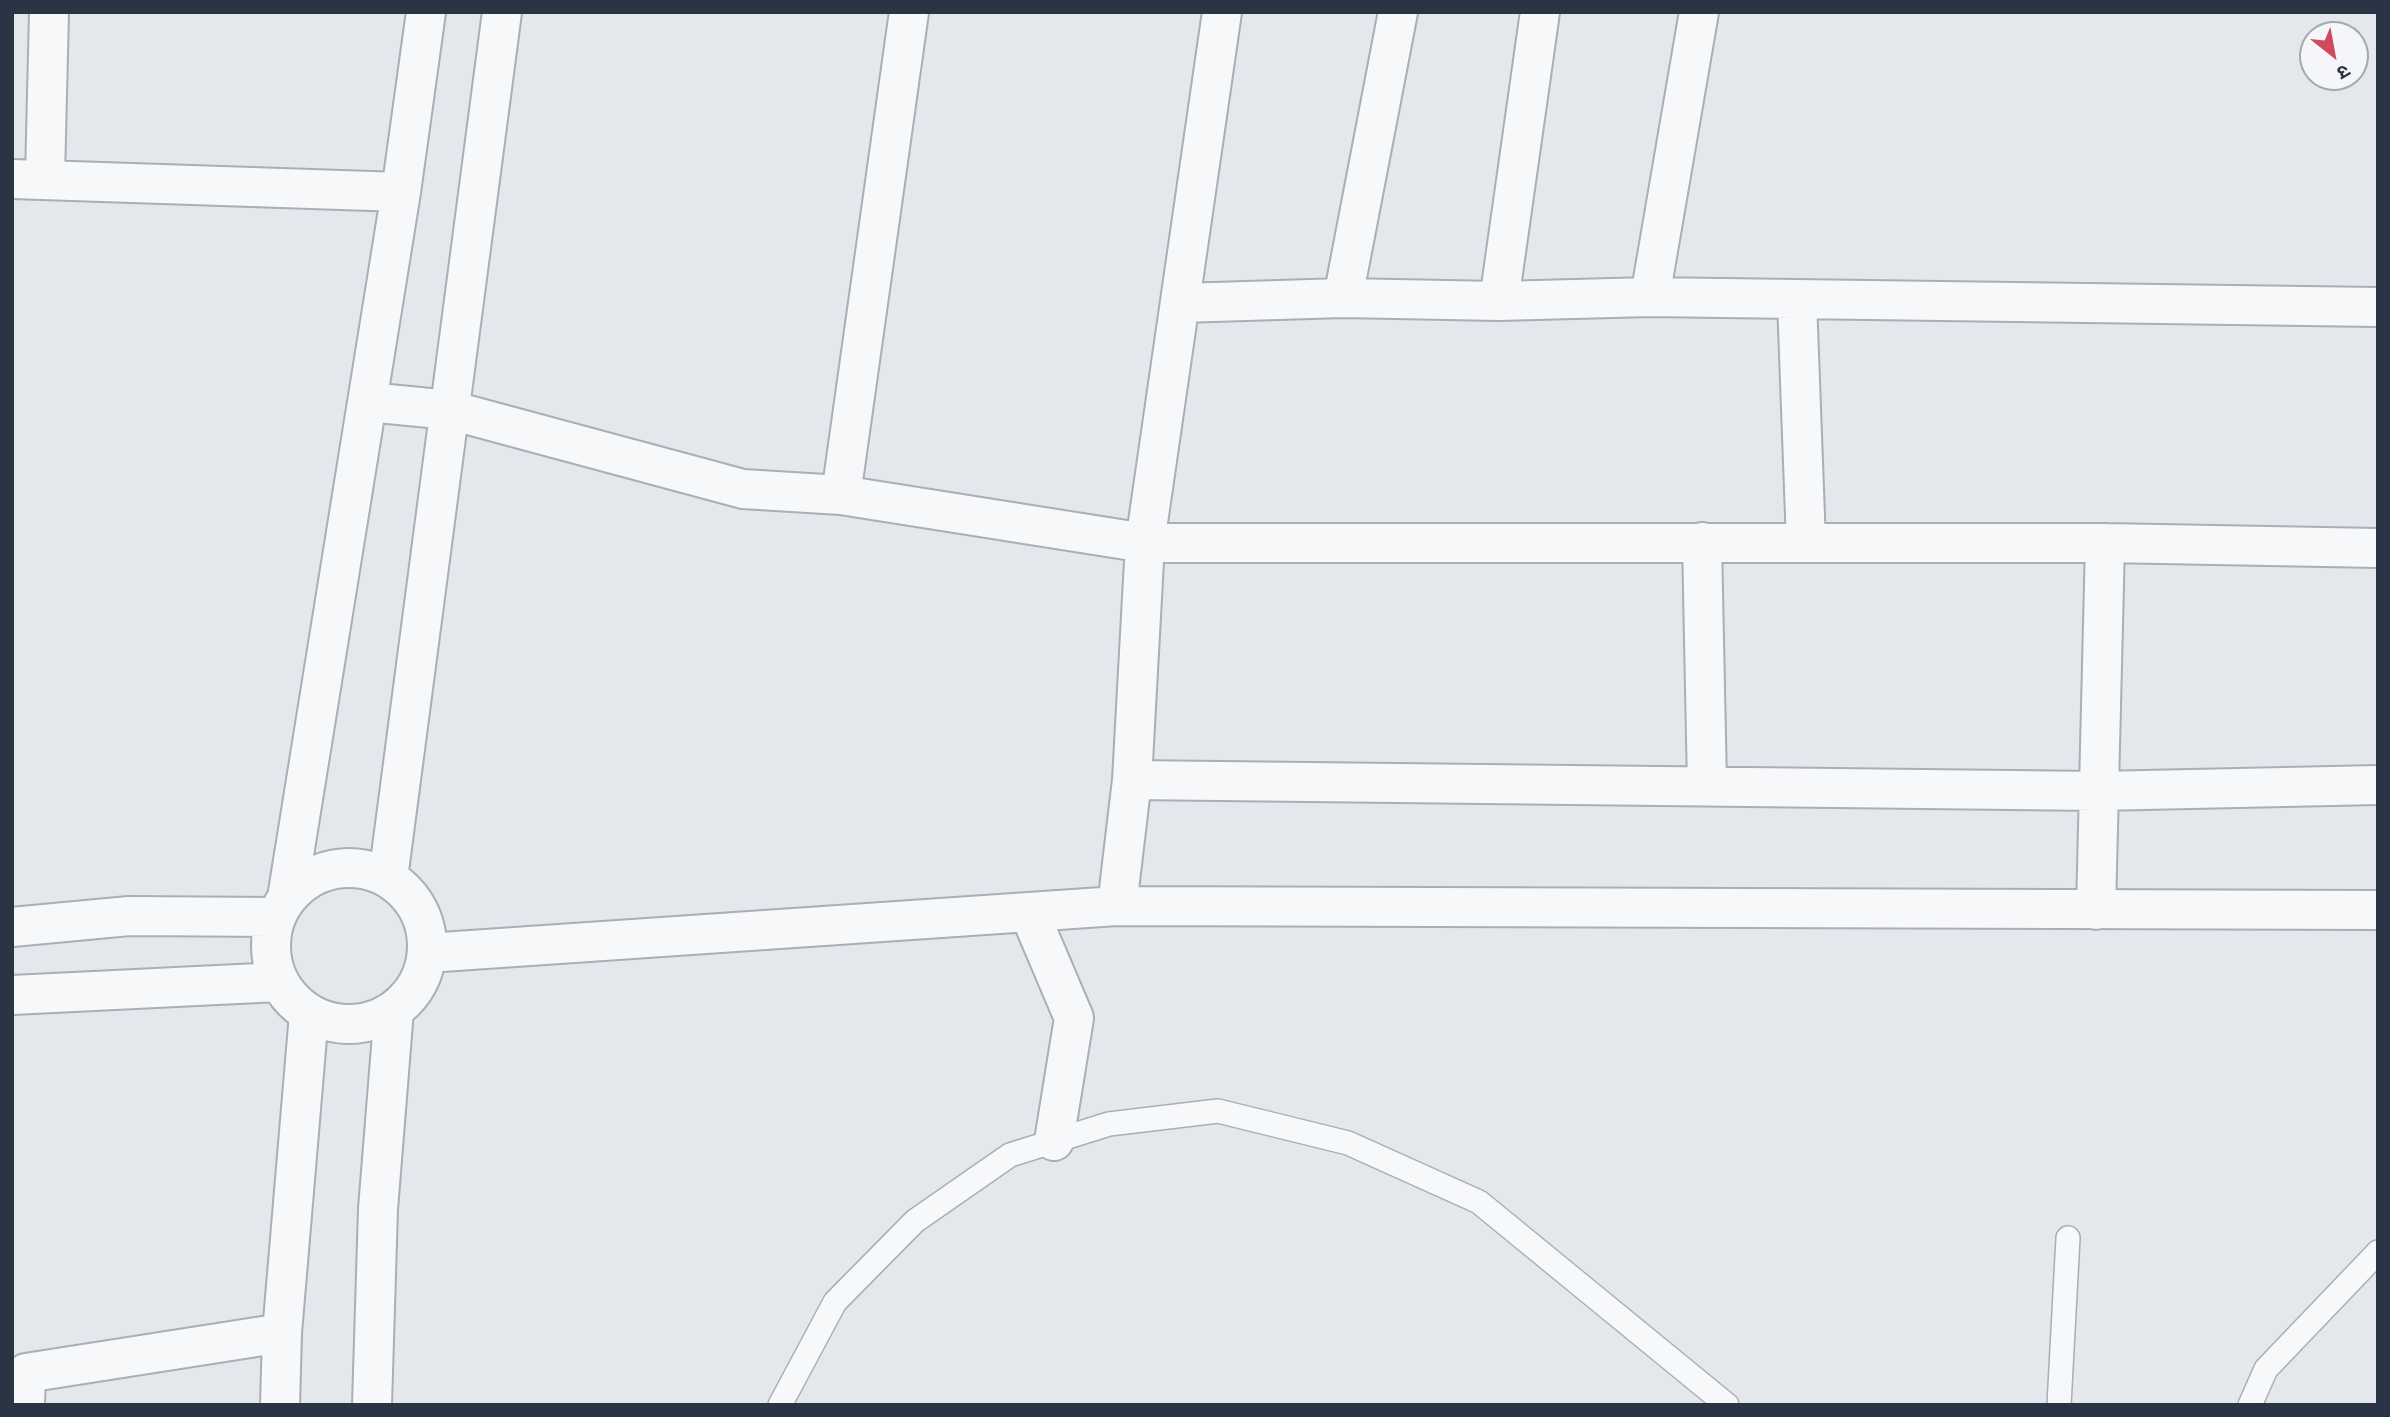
<!DOCTYPE html>
<meta charset="utf-8">
<style>
body{margin:0}
#map{position:relative;width:2390px;height:1417px;overflow:hidden;background:#e4e7ec;font-family:Manrope,"Noto Sans Devanagari",sans-serif}
canvas{display:block}
.frame{position:absolute;inset:0;border:14px solid #2b3445;pointer-events:none}
.north{position:absolute;left:2299px;top:21px;width:70px;height:70px;box-sizing:border-box;background:#f4f6f9;border:2px solid #a4a8b1;border-radius:50%;rotate:149deg;font-size:19px;font-weight:700;line-height:28px;text-align:center;color:#2b3445}
.north::after{content:'';display:block;margin:auto;width:24px;height:32px;background:#d1495b;clip-path:polygon(50% 0,100% 100%,50% 72%,0 100%)}
</style>
<div id="map">
<canvas width="2390" height="1417"></canvas>
<div class="frame"></div>
<div class="north">उ</div>
</div>
<script>
const ctx = document.querySelector('canvas').getContext('2d');
ctx.lineJoin = 'round';
function strokePath(path, color, width, dash) { ctx.strokeStyle = color; ctx.lineWidth = width; ctx.lineCap = dash ? 'butt' : 'round'; ctx.setLineDash(dash || []); ctx.stroke(path); }
const lane = new Path2D(`
 M 780,1405 L 835,1302 L 915,1221 L 1010,1155 L 1109,1124 L 1218,1111 L 1348,1143 L 1479,1202 L 1727,1405
 M 2059,1405 L 2068,1238
 M 2250,1405 L 2266,1369 L 2378,1252`);
const street = new Path2D(`
 M 45,178 L 49,12
 M 12,179 L 401,192
 M 1650,297 L 1699,12
 M 1343,298 L 1398,12
 M 1797,300 L 1806,543
 M 1499,301 L 1540,12
 M 1181,303 L 1343,298 L 1499,301 L 1650,297 L 2378,307
 M 368,402 L 450,410 L 743,489 L 841,495 L 1145,543 L 2105,543 L 2378,548
 M 841,495 L 909,12
 M 1702,542 L 1707,786
 M 1132,780 L 2098,791 L 2378,785
 M271 946a78 78 0 1 1 156 0a78 78 0 1 1-156 0Z
 M 388,878 L 502,12
 M 287,898 L 401,192 L 426,12
 M 1117,906 L 1132,780 L 1145,543 L 1222,12
 M 2096,910 L 2105,543
 M 1029,912 L 1074,1018 L 1054,1141
 M 12,927 L 129,916 L 276,917
 M 427,953 L 1117,906 L 2378,910
 M 12,995 L 279,982
 M 25,1405 L 26,1373 L 282,1333
 M 280,1405 L 282,1333 L 309,1014
 M 372,1405 L 378,1209 L 394,1010`);
strokePath(lane, '#a9aeb7', 26);
strokePath(street, '#a9aeb7', 42);
strokePath(lane, '#f7f8fa', 23);
strokePath(street, '#f7f8fa', 38);
</script>
